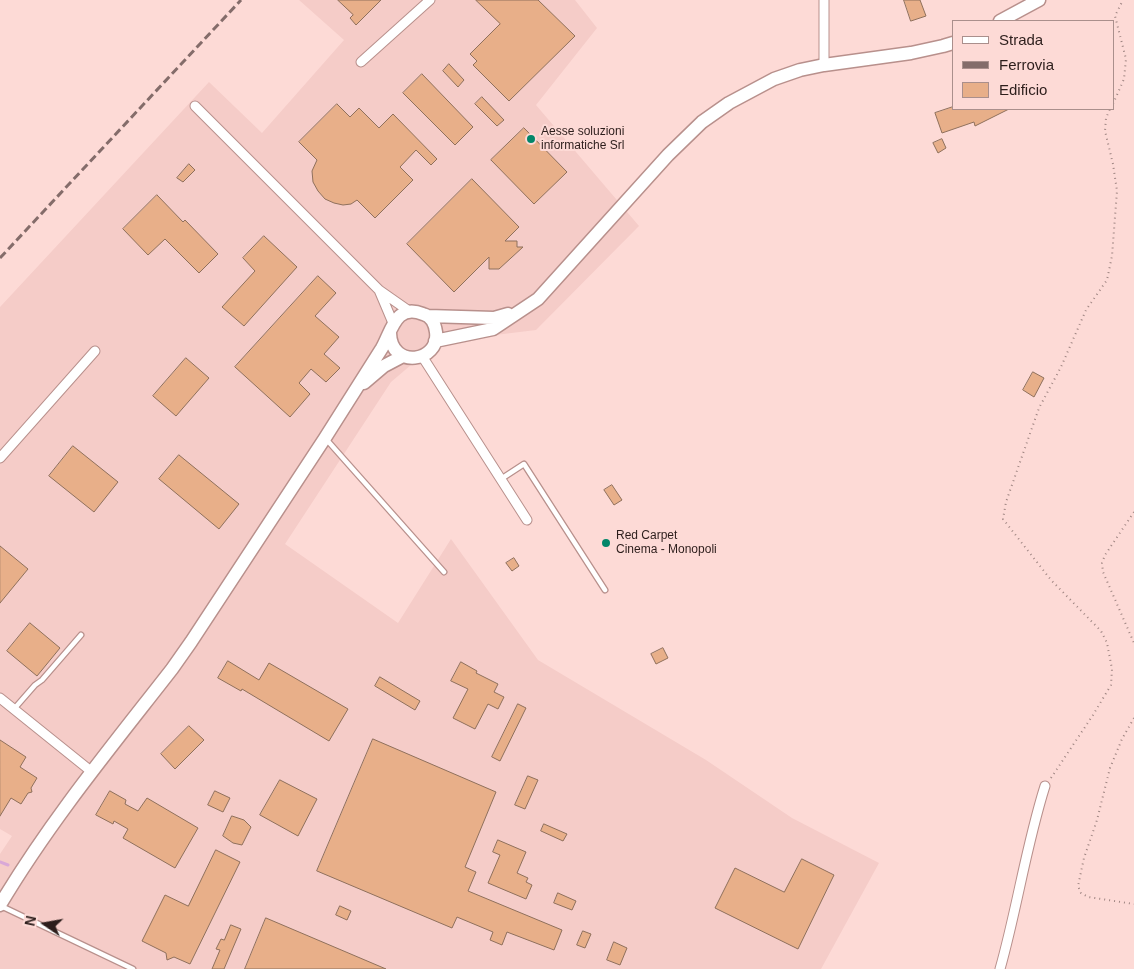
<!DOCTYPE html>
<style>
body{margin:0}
#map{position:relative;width:1134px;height:969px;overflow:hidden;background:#fddad6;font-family:Helvetica,sans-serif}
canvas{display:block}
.legend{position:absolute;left:952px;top:20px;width:162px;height:90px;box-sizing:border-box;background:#fddad6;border:1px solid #aa8f8c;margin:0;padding:6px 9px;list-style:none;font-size:15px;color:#2d1e1c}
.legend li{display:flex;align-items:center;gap:10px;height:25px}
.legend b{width:25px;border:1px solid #aa8f8c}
.north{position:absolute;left:20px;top:899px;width:50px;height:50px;-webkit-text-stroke:4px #fddad6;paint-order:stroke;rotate:282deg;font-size:14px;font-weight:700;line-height:20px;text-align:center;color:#2d1e1c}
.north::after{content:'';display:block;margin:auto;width:18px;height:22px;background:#2d1e1c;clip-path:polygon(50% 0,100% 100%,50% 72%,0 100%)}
</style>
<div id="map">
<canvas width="1134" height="969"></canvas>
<ul class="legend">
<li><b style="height:6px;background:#fff"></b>Strada</li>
<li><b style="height:6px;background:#846c6a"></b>Ferrovia</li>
<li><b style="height:14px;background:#e8af89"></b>Edificio</li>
</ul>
<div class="north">N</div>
</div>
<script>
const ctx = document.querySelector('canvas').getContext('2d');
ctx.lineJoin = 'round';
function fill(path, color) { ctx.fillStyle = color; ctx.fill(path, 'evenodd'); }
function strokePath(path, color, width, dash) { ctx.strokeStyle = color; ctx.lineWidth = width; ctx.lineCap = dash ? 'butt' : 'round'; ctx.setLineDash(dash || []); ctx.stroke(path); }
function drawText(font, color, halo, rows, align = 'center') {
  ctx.font = font + ' Helvetica,sans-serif'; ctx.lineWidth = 4; ctx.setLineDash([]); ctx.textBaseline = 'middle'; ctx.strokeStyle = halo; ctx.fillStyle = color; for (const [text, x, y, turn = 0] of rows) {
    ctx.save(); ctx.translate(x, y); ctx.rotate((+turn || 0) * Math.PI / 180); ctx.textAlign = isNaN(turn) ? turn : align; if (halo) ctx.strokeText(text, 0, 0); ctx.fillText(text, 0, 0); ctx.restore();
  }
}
const built = new Path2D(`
 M 299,0 L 575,0 L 597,28 L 536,105 L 639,226 L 536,330 L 438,342 L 391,382 L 285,544 L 398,623 L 451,539 L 538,660 L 706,760 L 792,818 L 879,863 L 821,969 L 0,969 L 0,854 L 12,836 L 0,829 L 0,307 L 209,82 L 262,133 L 344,40 Z`);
const stream = new Path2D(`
 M 0,862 L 8,865`);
const building = new Path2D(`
 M 338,0 L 381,0 L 356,25 L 350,18 L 353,15 Z
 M 476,0 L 538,0 L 575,36 L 509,101 L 473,65 L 477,61 L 470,54 L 500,24 Z
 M 904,0 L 920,0 L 926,16 L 911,21 Z
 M 449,64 L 464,80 L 458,87 L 443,71 Z
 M 422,74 L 473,127 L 455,145 L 403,93 Z
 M 482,97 L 504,120 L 497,126 L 475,104 Z
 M 337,104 L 350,117 L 359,108 L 379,128 L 393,114 L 437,159 L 431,165 L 416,150 L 400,167 L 413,180 L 375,218 L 357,200 L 351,204 L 343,205 L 334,203 L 325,199 L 318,191 L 313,182 L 312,171 L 317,160 L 299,142 Z
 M 953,107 L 953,109 L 1009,109 L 975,126 L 974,122 L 942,133 L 935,113 Z
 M 524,128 L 567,172 L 534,204 L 491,160 Z
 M 942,139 L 946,148 L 938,153 L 933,143 Z
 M 189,164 L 195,170 L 183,182 L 177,178 Z
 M 472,179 L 519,227 L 505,241 L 517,241 L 517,247 L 523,247 L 499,269 L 489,269 L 489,257 L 454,292 L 407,244 Z
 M 157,195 L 183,222 L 185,220 L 218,254 L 199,273 L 165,239 L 148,255 L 123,229 Z
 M 264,236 L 297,267 L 244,326 L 222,307 L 255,271 L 243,258 Z
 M 318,276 L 336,293 L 315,316 L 339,337 L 324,354 L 340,368 L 326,382 L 311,369 L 299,383 L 310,394 L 290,417 L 235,367 Z
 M 186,358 L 209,378 L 176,416 L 153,396 Z
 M 1033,372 L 1044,378 L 1034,397 L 1023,390 Z
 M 73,446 L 118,482 L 94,512 L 49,476 Z
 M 179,455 L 239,504 L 219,529 L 159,479 Z
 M 612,485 L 622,500 L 614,505 L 604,490 Z
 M 0,546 L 28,569 L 0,603 Z
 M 514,558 L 519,566 L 512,571 L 506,563 Z
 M 30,623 L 60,648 L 37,676 L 7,651 Z
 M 663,648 L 668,658 L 656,664 L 651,654 Z
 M 228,661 L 259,680 L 269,663 L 348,709 L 329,741 L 242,689 L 241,691 L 218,678 Z
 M 461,662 L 477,671 L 476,673 L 498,684 L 494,692 L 504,697 L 498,709 L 488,704 L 475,729 L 453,718 L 468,689 L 451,681 Z
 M 380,677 L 420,701 L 415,710 L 375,686 Z
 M 518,704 L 526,708 L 500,761 L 492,757 Z
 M 189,726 L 204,740 L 175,769 L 161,754 Z
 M 373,739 L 496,792 L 465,867 L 476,872 L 468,891 L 562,930 L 554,950 L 507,932 L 502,945 L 490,940 L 493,932 L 457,917 L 452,928 L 317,871 Z
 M 0,740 L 26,757 L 20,767 L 37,778 L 31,788 L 32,792 L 28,793 L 21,804 L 11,798 L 0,816 Z
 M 528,776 L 538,780 L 525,809 L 515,805 Z
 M 280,780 L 317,799 L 298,836 L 260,815 Z
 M 110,791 L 126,800 L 125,804 L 138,811 L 147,798 L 198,828 L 175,868 L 123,838 L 128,829 L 114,821 L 113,824 L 96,815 Z
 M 215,791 L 230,798 L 223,812 L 208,805 Z
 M 232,816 L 244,820 L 251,827 L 242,845 L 233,843 L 223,836 Z
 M 544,824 L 567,834 L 563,841 L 541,831 Z
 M 498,840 L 526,852 L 517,873 L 528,878 L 526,882 L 532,885 L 526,899 L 488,883 L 500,855 L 493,852 Z
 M 216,850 L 240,862 L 190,964 L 174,957 L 167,960 L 166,953 L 142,941 L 165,895 L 188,906 Z
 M 802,859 L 834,875 L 798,949 L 715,908 L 735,868 L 784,892 Z
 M 558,893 L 576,901 L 572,910 L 554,903 Z
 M 340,906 L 351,911 L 347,920 L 336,915 Z
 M 266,918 L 386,969 L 245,969 Z
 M 231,925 L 241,929 L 224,969 L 212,969 L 220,950 L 216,949 L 221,939 L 224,940 Z
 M 583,931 L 591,934 L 585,948 L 577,945 Z
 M 614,942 L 627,948 L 620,965 L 607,960 Z`);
const path = new Path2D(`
 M 1113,104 L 1124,79 L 1126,59 L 1115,16 L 1123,0
 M 1134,512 L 1105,555 L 1102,563 L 1103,572 L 1134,643
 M 1134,718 L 1122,739 L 1110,768 L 1097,820 L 1084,858 L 1078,886 L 1081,893 L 1088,897 L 1134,904
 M 1051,778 L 1093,715 L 1111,685 L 1112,669 L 1107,643 L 1101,631 L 1051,580 L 1003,519 L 1006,502 L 1039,408 L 1061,367 L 1086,310 L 1107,280 L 1112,256 L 1117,191 L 1113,164 L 1105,131 L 1106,118 L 1110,109`);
const lane = new Path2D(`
 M 326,439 L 444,572
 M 501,479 L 524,464 L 605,590
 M 14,709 L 35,685 L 42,680 L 81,635
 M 1,906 L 133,969`);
const street = new Path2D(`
 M 361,62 L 430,0
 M 824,65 L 824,0
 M 195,106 L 379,290 L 409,311
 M 379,290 L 393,323
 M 422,356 L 527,520
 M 0,458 L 95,351
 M 0,698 L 92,772
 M 1000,969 C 1017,909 1026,846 1045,786`);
const secondary = new Path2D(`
 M 1000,21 L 1039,0
 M 428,316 L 494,318 L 508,314
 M 435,341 L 493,329 L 538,299 L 668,155 L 702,122 L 729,103 L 774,79 L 800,70 L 824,65 L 911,53 L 943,46 L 953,43
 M 364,383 L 384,366 L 403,356
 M 0,905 C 50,821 112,746 172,669 L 191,642 L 325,438 L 382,348 C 392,330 396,303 423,314 C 431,316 435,324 436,332 C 440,362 391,370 390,333`);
const rail = new Path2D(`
 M 0,258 L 241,0`);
const markers = [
 [531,139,5,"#028669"],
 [606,543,5,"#028669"]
];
const poiNames = [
 ["Aesse soluzioni",541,132],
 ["informatiche Srl",541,146],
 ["Red Carpet",616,536],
 ["Cinema - Monopoli",616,550]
];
fill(built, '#f5ccc8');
strokePath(stream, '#d9a8d7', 3);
fill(building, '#e8af89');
strokePath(building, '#8f705c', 1);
strokePath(lane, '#b8908c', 7);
strokePath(street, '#b8908c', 11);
strokePath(secondary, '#b8908c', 15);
strokePath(path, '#9f8582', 2, [1, 4]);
strokePath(lane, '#fff', 4.5);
strokePath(street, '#fff', 9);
strokePath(secondary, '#fff', 12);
strokePath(rail, '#846c6a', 3, [8, 4]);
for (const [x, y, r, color] of markers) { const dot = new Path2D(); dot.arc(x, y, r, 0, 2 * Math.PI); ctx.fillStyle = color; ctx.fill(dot); strokePath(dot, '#fddad6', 2); }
drawText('12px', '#2d1e1c', '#fddad6', poiNames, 'left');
</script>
